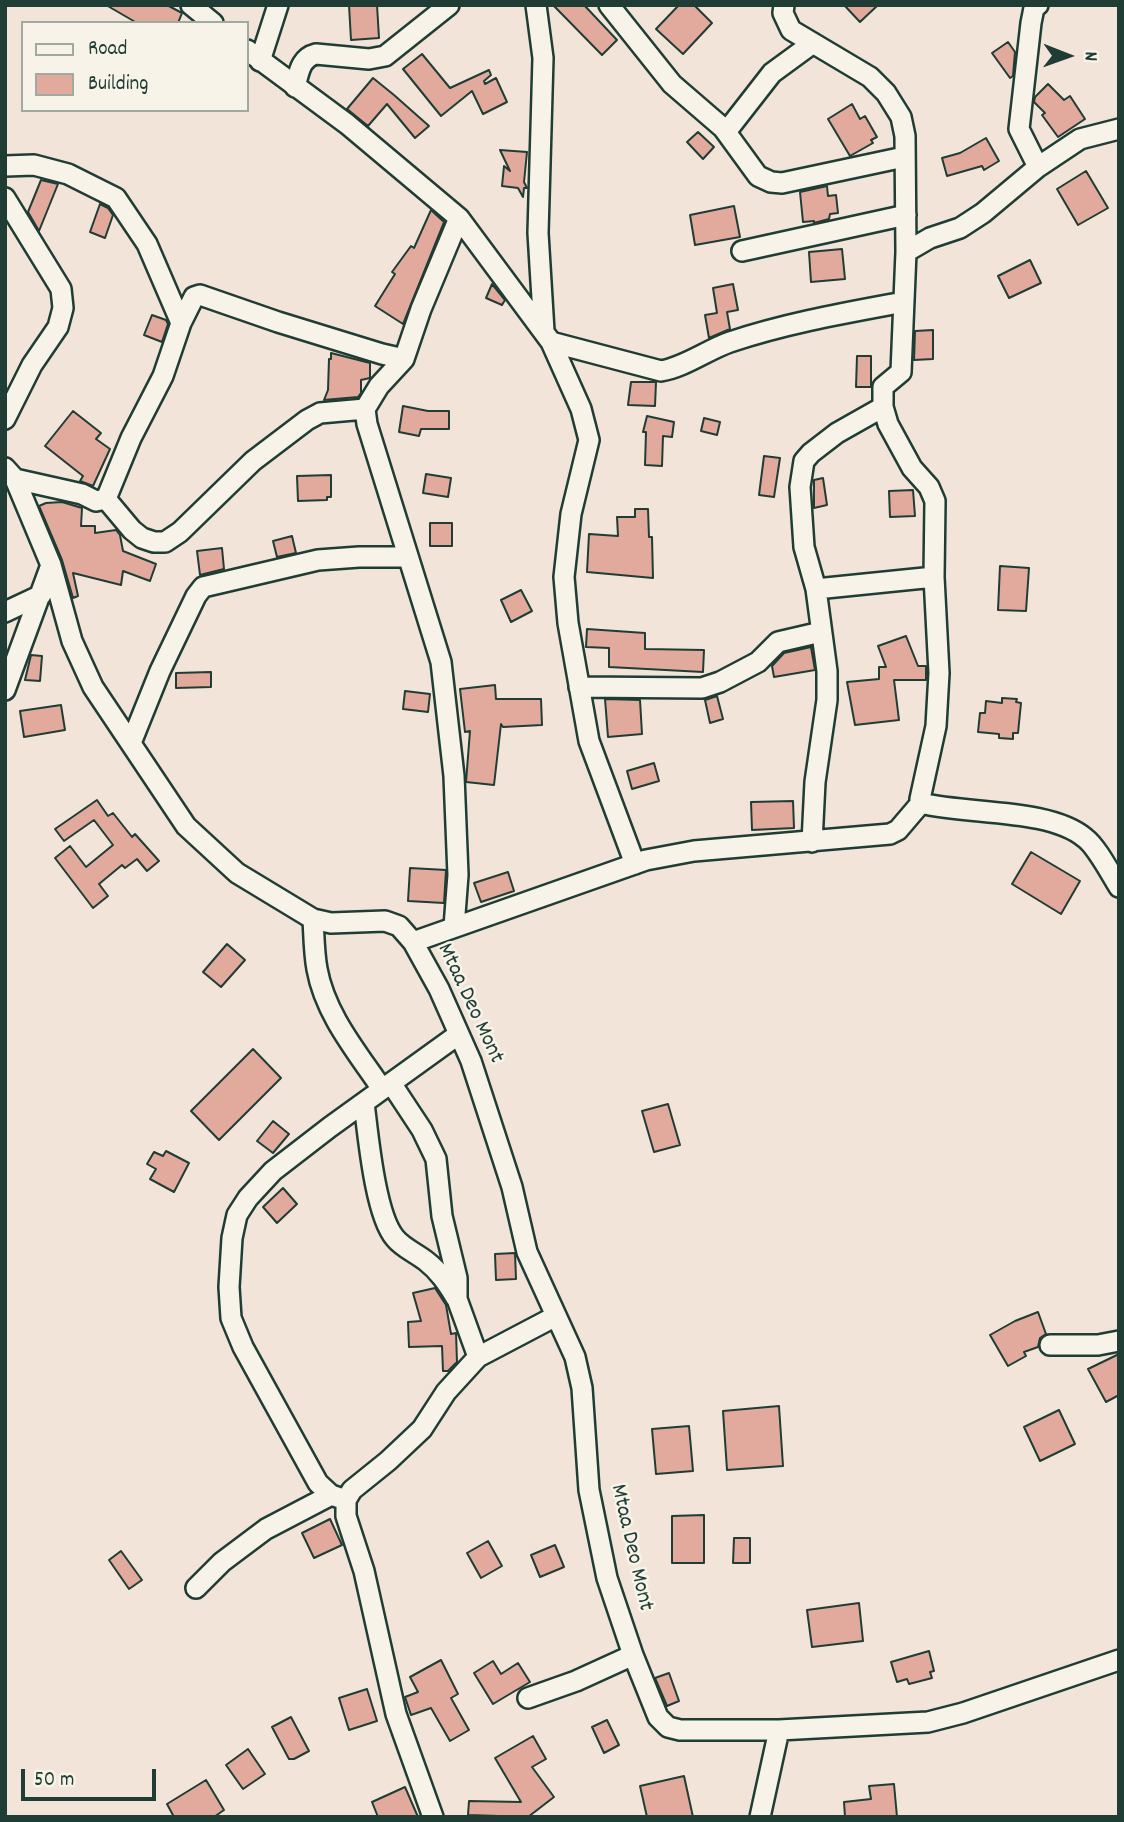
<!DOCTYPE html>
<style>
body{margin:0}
#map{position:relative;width:1124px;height:1822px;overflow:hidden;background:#f3e4d9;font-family:Dekko,sans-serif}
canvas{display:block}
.frame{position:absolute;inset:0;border:7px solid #1f3d34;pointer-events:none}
.legend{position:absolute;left:21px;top:21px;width:228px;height:91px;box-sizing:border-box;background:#f7f3e8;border:2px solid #a1aaa0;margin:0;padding:9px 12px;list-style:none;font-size:21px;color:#1f3d34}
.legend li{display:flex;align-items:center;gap:14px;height:35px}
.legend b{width:35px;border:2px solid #a1aaa0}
.north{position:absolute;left:1033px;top:21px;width:70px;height:70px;-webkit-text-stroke:5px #f7f3e8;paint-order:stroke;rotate:91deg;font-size:19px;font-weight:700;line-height:28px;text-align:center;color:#1f3d34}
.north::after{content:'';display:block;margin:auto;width:24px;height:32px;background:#1f3d34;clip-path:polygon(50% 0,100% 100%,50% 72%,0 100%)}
.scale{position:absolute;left:21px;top:1769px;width:135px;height:32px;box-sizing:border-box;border:4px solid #1f3d34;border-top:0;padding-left:9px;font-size:21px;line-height:24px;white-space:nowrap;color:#1f3d34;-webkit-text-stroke:5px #f7f3e8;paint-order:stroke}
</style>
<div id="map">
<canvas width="1124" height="1822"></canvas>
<div class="frame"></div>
<ul class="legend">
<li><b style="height:9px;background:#f7f3e8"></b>Road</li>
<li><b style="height:19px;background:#e2a99d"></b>Building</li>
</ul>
<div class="north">N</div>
<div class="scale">50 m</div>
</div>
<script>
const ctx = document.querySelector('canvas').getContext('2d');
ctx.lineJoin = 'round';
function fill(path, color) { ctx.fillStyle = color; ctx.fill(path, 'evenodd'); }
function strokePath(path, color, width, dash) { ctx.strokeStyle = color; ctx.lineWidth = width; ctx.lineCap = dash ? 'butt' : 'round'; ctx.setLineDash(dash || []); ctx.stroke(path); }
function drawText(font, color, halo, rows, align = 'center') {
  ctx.font = font + ' Dekko,sans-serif'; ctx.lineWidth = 5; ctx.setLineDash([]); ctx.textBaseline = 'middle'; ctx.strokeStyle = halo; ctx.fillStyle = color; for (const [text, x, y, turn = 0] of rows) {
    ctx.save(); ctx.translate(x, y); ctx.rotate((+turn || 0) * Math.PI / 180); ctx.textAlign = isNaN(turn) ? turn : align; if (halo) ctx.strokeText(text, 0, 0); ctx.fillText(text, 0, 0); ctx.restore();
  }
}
const building = new Path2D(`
 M 106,5 L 167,5 L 182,13 L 178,23 L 137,23 Z
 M 349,5 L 377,5 L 379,38 L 351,40 Z
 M 553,5 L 584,5 L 617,40 L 602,55 Z
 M 679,5 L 694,5 L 712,23 L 683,54 L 656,29 Z
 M 844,5 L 878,5 L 860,22 Z
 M 1008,42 L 1015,52 L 1013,76 L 1010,78 L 992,53 Z
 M 422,54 L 450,88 L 489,70 L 491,75 L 484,81 L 485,84 L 496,78 L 507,102 L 483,114 L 472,91 L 441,116 L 403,69 Z
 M 373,78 L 394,95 L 429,126 L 415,138 L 387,104 L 368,126 L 347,109 Z
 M 1048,84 L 1064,100 L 1070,96 L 1085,119 L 1058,137 L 1042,115 L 1045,113 L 1034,102 L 1035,97 Z
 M 852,104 L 860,119 L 865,116 L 877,137 L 871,140 L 873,143 L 850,156 L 828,119 Z
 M 698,132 L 714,147 L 703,159 L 687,142 Z
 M 986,138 L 999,161 L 984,170 L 982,166 L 947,176 L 942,158 L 960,153 Z
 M 500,150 L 527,152 L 524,182 L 527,188 L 524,188 L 523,197 L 518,188 L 502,186 L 504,166 L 510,171 Z
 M 1086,171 L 1108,208 L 1078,225 L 1057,189 Z
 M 41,180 L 58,184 L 39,231 L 28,212 Z
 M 827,186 L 828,196 L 836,195 L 838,213 L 830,214 L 829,219 L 814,223 L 814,221 L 803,222 L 800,192 Z
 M 100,204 L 108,208 L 113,215 L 105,238 L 90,232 Z
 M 734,206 L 740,237 L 695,245 L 690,215 Z
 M 431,210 L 444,222 L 403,324 L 375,306 L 395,274 L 392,272 L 411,246 L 414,248 Z
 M 842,249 L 845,279 L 811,282 L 809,252 Z
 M 1030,260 L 1041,283 L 1009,298 L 998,276 Z
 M 492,284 L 505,300 L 502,305 L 486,298 Z
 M 733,284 L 738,310 L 727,312 L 730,329 L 709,338 L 705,315 L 717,313 L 713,288 Z
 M 152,315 L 166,320 L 168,324 L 162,342 L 144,335 Z
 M 933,330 L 933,359 L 914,360 L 915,331 Z
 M 331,353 L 370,363 L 370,378 L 361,380 L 361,393 L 358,397 L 324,400 L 328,390 L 329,359 L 331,359 Z
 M 857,356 L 871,356 L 871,387 L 856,387 Z
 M 631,382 L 656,382 L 655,406 L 628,405 Z
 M 403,406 L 428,411 L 449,411 L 449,429 L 421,429 L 419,436 L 399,432 Z
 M 73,411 L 101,433 L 96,439 L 110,449 L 93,486 L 80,481 L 83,476 L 45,446 Z
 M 647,416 L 674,422 L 672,437 L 663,436 L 662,466 L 645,465 L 646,432 L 643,432 Z
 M 704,418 L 720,422 L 717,435 L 701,431 Z
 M 764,456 L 780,458 L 774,497 L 759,495 Z
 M 426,474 L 451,478 L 448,497 L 423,493 Z
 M 331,475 L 331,497 L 327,497 L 327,500 L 298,501 L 297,476 Z
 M 823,478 L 827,505 L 814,508 L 814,480 Z
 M 913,490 L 915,516 L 890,517 L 889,491 Z
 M 62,502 L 82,508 L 81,526 L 95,526 L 95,533 L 116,530 L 120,535 L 123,551 L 156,564 L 150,581 L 123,571 L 121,585 L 73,573 L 78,596 L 73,598 L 62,560 L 39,506 L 46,503 Z
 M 635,509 L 648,509 L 649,537 L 652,537 L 653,578 L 587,572 L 589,534 L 618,536 L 617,517 L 635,517 Z
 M 430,523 L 452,523 L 452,546 L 430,546 Z
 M 292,536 L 296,553 L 277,557 L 273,541 Z
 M 222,548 L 224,569 L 200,575 L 197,551 Z
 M 1000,566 L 1029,568 L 1026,611 L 998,610 Z
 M 521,590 L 532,611 L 511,622 L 501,600 Z
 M 587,629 L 645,633 L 645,649 L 704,650 L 703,672 L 609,667 L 609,648 L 586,647 Z
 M 906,636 L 918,666 L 926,666 L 926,680 L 894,680 L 899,720 L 855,725 L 847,682 L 879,679 L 879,667 L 886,667 L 878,646 Z
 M 811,647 L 815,670 L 774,677 L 772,666 L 784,653 Z
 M 31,655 L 42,656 L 40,681 L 25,680 Z
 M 211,672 L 211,687 L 176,688 L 176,673 Z
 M 495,685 L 496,699 L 541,699 L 542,725 L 503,727 L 501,724 L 494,785 L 466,782 L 470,731 L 465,732 L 460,689 Z
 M 405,691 L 430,694 L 428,712 L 403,709 Z
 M 717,696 L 723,719 L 710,723 L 705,700 Z
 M 1002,698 L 1017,699 L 1016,702 L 1021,703 L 1018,733 L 1013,733 L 1013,739 L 999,738 L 999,734 L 978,732 L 980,713 L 985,713 L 986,701 L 1002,703 Z
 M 605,699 L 640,700 L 642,734 L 608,737 Z
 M 61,705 L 65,730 L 24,737 L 20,711 Z
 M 654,763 L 659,781 L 632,789 L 627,771 Z
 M 97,800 L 108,816 L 113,813 L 132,837 L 135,834 L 159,861 L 147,871 L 137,859 L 125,868 L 122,865 L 99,884 L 108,896 L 93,908 L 55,858 L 70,846 L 86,867 L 113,845 L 94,820 L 64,841 L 55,829 Z
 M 793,801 L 794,828 L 752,830 L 751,802 Z
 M 1031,852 L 1080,881 L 1061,914 L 1012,884 Z
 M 410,868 L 446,870 L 444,903 L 408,901 Z
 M 508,872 L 514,891 L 481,902 L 474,883 Z
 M 227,944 L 245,960 L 221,987 L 203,972 Z
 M 253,1049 L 281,1078 L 219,1140 L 191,1111 Z
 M 668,1104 L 680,1145 L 654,1152 L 642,1111 Z
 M 273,1121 L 289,1134 L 273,1153 L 257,1141 Z
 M 166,1151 L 189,1163 L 174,1192 L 150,1179 L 156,1169 L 147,1164 L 154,1152 L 163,1156 Z
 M 283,1188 L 297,1204 L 277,1223 L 263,1207 Z
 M 515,1253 L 516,1279 L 496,1280 L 495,1254 Z
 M 435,1288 L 446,1305 L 451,1334 L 456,1333 L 457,1362 L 448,1371 L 443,1371 L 442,1346 L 409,1347 L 408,1322 L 421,1321 L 413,1293 Z
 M 1038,1312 L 1046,1334 L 1040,1338 L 1038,1347 L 1024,1352 L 1026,1356 L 1008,1366 L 990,1335 L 1015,1321 Z
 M 1119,1354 L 1119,1395 L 1106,1402 L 1088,1369 Z
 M 779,1406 L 783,1466 L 727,1470 L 723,1411 Z
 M 1059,1410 L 1075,1444 L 1040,1461 L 1024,1427 Z
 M 689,1426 L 693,1471 L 656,1474 L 652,1429 Z
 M 704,1515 L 704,1563 L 672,1563 L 672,1516 Z
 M 330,1519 L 342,1545 L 314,1558 L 302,1533 Z
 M 734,1538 L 750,1538 L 750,1563 L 733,1563 Z
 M 488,1541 L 502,1566 L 481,1578 L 467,1553 Z
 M 555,1545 L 564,1567 L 540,1577 L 531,1555 Z
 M 121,1551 L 142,1580 L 129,1589 L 109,1560 Z
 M 859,1603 L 863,1641 L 812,1647 L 807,1610 Z
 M 929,1651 L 934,1671 L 930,1672 L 932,1678 L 909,1684 L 907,1679 L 897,1682 L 891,1662 Z
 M 441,1660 L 458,1694 L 451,1698 L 469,1730 L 450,1741 L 431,1708 L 411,1715 L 405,1697 L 418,1692 L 410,1677 Z
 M 493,1661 L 501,1674 L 518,1663 L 530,1682 L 493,1704 L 474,1673 Z
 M 669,1673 L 679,1701 L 667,1706 L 655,1678 Z
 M 367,1689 L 377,1721 L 349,1730 L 339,1698 Z
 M 291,1717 L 309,1751 L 294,1759 L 289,1759 L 272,1727 Z
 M 607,1720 L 619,1745 L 604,1753 L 592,1727 Z
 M 533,1736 L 546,1759 L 532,1767 L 554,1797 L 528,1817 L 468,1815 L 469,1801 L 521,1802 L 495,1758 Z
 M 248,1749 L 265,1774 L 243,1789 L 226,1765 Z
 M 684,1776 L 693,1817 L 647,1817 L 640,1786 Z
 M 206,1780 L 224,1810 L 214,1817 L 174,1817 L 167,1804 Z
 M 894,1784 L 897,1817 L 845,1817 L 844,1802 L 871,1799 L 869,1786 Z
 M 405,1787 L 418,1817 L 378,1817 L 372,1802 Z`);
const minor = new Path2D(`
 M 191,5 L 213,23
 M 536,5 L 543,58 L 538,233 L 544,331
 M 609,5 L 672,84 L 723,128 L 758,176 L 771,182 L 782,183 L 904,157
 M 784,5 L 783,13 L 791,30 L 870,77 L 886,93 L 901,117 L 905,136 L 906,252 L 901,372 L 883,387 L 883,407 L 888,424 L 912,468 L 929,487 L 935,501 L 934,577 L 939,673 L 936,726 L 920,799 L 921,803 C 968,815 1049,808 1085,838 C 1097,847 1110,873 1119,887
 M 247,50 L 347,124 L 459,218 L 551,342 L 581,409 L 589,440 L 571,514 L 564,577 L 568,623 L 589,741 L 635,864
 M 260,61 L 278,5
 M 295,87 C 299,73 300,58 316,54 L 369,59 L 385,56 L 449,5
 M 726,132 L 772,73 L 813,43
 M 5,166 L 34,165 L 68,174 L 116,198 L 147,244 L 181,323
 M 1038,167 L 1019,129 L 1031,23 L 1034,8 L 1038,5
 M 5,198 L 61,289 L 63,308 L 58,327 L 32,365 L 5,419
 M 742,251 L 906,215
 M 906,252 L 930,238 L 960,228 L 983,213 L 1038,167 L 1080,139 L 1119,129
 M 551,342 L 661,371 C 685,367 707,350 730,342 C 787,323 845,313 904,302
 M 5,468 L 15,479 L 51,565 L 72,641 L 93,687 L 186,826 L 237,873 L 313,919 L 331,923 L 385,921 L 399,926 L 413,942 L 439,989 L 471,1061 L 512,1187 L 527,1252 L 575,1357 L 582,1388 L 589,1490 L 607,1578 L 633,1655 L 658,1717 L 668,1727 L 680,1730 L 779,1730 L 928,1722 L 963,1713 L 1119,1660
 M 15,479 L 82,494 L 96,501 L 106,499 L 132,530 L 142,538 L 154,542 L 165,542 L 180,532 L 253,461 L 307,420 L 320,413 L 365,409
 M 106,499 L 131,438 L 163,376 L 181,323 L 194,297 L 200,295 L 278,322 L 382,354 L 404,359
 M 816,589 L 934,577
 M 5,612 L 41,595
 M 579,687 L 702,688 L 720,682 L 758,662 L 778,642 L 821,632
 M 5,690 L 51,565
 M 131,743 L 160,671 L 196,596 L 203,587 L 318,560 L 359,557 L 407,557
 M 812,842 L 815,782 L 827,700 L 827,671 L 816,589 L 804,547 L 800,487 L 804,461 L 811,453 L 837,433 L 883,407
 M 313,919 C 314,935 314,953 317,969 C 325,1014 357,1052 382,1089
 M 454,927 L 458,875 L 454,776 L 441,662 L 367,424 L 365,409 L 379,386 L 404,359 L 421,309 L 459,218
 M 413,942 L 646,860 L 694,851 L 890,834 L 898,830 L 921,803
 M 391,1083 L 422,1130 L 436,1159 L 442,1216 L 457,1278 L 457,1299 L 478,1357
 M 364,1103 C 368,1134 375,1215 395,1238 C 403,1248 416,1253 426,1261 C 439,1271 447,1283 456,1298
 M 1050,1345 L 1098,1345 L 1119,1341
 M 346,1500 L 331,1495 L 318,1483 L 243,1347 L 231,1318 L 229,1287 L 232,1238 L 237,1215 L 248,1198 L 273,1171 L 330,1127 L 459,1034
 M 196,1588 L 222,1562 L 266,1529 L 331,1495
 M 528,1698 L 576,1681 L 633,1655
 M 433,1817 L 396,1714 L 364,1571 L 346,1516 L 346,1500 L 352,1490 L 388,1461 L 422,1429 L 446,1392 L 478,1357 L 556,1316
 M 760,1817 L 779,1730`);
const streetNames = [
 ["Mtaa Deo Mont",469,1004,65],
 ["Mtaa Deo Mont",630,1548,77]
];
fill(building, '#e2a99d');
strokePath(building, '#1f3d34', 2);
strokePath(minor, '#1f3d34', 24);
strokePath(minor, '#f7f3e8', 19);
drawText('23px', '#1f3d34', '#f7f3e8', streetNames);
</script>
